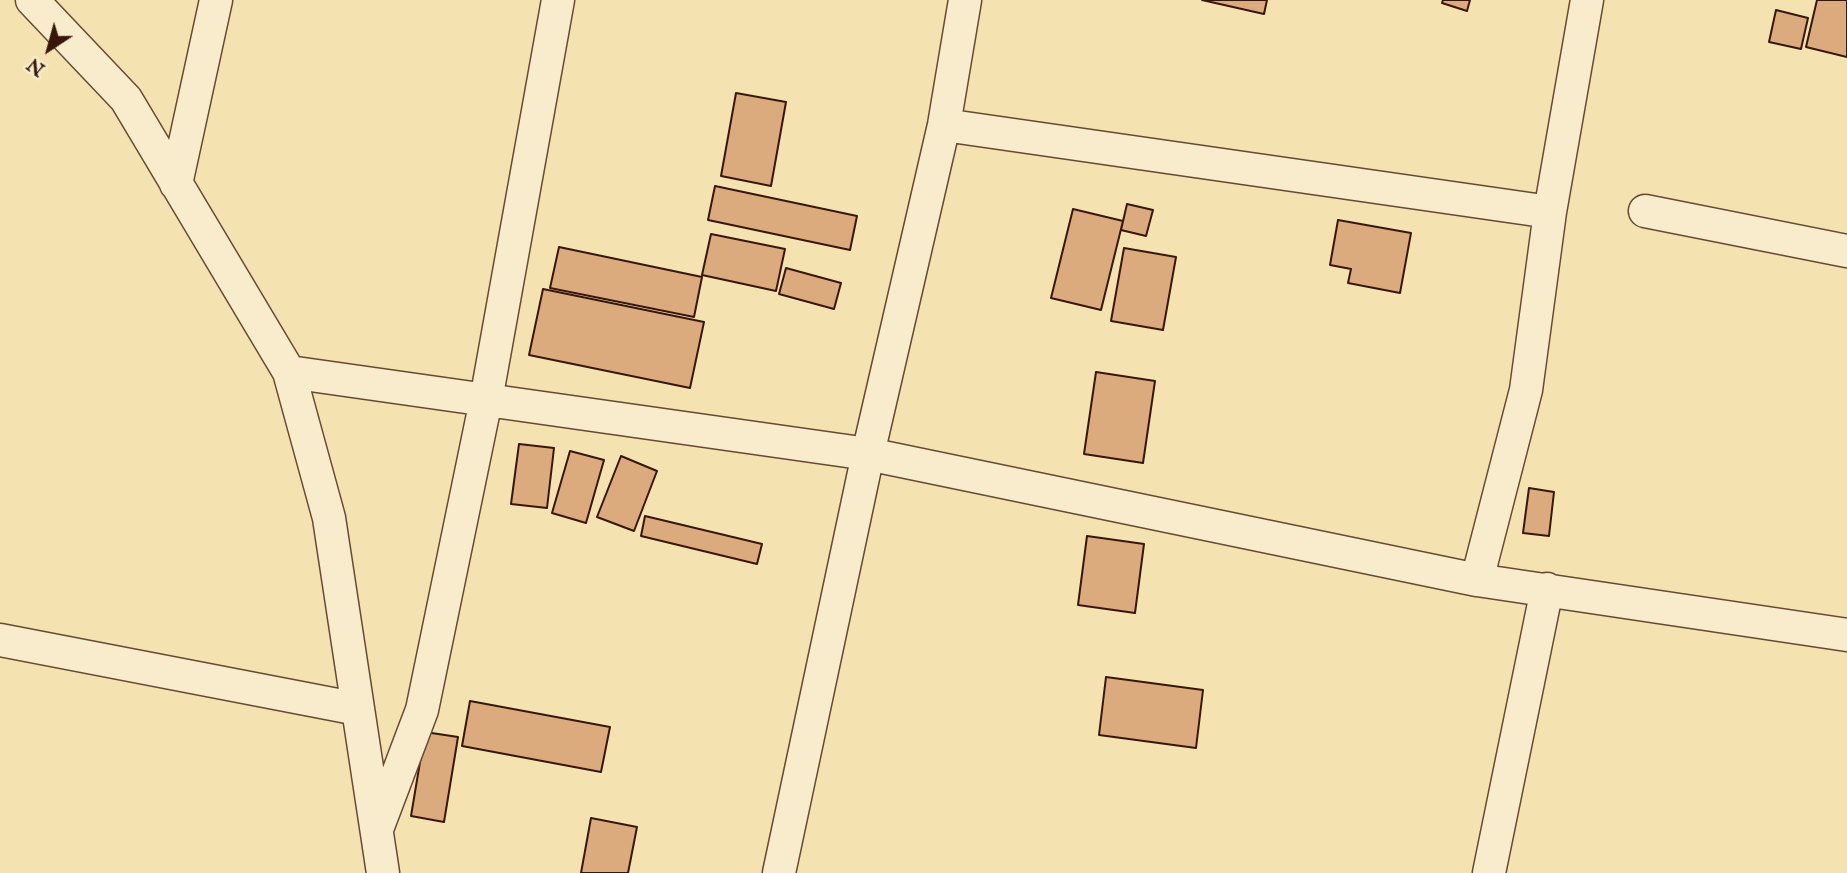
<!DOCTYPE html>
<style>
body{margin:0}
#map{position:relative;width:1847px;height:873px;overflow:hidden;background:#f4e2b0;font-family:"IM FELL English",serif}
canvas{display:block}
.north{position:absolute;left:14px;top:14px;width:70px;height:70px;-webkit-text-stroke:5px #f8eccc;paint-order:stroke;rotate:216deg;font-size:19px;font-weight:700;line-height:28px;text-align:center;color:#38170a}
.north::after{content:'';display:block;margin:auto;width:24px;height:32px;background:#38170a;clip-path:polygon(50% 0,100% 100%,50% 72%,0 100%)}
</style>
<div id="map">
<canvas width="1847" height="873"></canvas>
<div class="north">N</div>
</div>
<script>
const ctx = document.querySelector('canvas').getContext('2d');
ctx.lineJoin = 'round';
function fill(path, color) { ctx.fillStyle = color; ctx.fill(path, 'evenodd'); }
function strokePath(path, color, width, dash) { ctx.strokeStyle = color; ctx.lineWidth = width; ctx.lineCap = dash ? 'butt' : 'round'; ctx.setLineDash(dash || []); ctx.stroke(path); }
const building = new Path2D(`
 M 1202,0 L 1267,0 L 1264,14 Z
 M 1443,0 L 1470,0 L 1467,11 L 1442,3 Z
 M 1817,0 L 1847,0 L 1847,57 L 1806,47 Z
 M 1776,10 L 1808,18 L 1801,49 L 1769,42 Z
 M 736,93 L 786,102 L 771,186 L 721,176 Z
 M 715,186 L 857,216 L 850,250 L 708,220 Z
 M 1127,204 L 1153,210 L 1146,236 L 1121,230 Z
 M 1073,209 L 1123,221 L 1101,310 L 1051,298 Z
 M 1338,220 L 1411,233 L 1400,293 L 1348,283 L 1351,269 L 1330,265 Z
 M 711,234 L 785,249 L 776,291 L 702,275 Z
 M 559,247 L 702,277 L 694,317 L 550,288 Z
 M 1124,248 L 1176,257 L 1163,330 L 1111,321 Z
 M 786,268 L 841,283 L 834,309 L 779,294 Z
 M 543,289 L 704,322 L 690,388 L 529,355 Z
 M 1096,372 L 1155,381 L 1143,463 L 1084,454 Z
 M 519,444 L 554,448 L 547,508 L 511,504 Z
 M 570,451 L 604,460 L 586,523 L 552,513 Z
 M 621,456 L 657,471 L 634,531 L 597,517 Z
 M 1529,488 L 1554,492 L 1549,536 L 1523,533 Z
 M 645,516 L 762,544 L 757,564 L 641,536 Z
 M 1087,536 L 1144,544 L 1135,613 L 1078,605 Z
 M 1106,677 L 1203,690 L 1196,748 L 1099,735 Z
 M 470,701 L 610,727 L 601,772 L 462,746 Z
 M 425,732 L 458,737 L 444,822 L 411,816 Z
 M 591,818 L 637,827 L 628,873 L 581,873 Z`);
const minor = new Path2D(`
 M 32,0 L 126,99 L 289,372 L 329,518 L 383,873
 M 944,125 L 1550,212
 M 176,184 L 216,0
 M 1645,211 L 1847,251
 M 289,372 L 868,454 L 1477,580 L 1847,635
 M 1477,580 L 1526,390 L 1550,212 L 1587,0
 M 0,640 L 358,709
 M 377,829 L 422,710 L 486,400 L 558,0
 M 779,873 L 868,454 L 944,125 L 965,0
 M 1489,873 L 1547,589`);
fill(building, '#dbab7e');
strokePath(building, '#38170a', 2);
strokePath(minor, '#674a34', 35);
strokePath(minor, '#f8eccc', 32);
</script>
